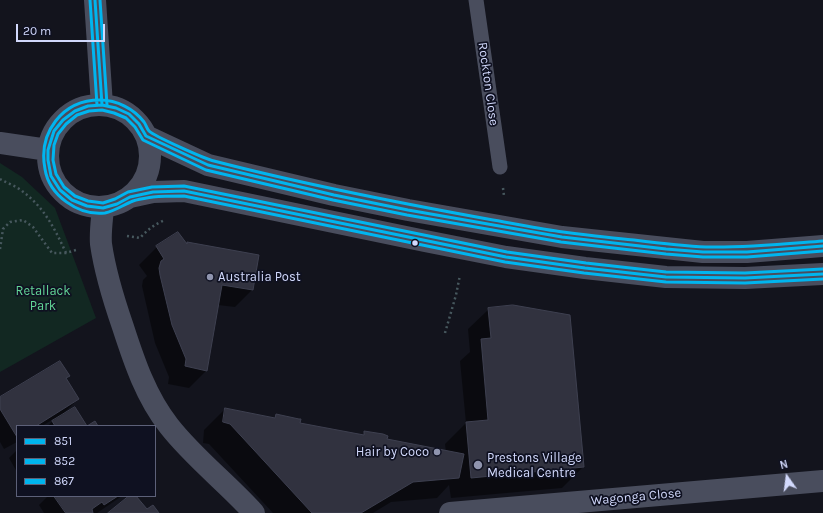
<!DOCTYPE html>
<style>
body{margin:0}
#map{position:relative;width:823px;height:513px;overflow:hidden;background:#13141d;font-family:Karla,sans-serif}
canvas{display:block}
.legend{position:absolute;left:16px;top:425px;width:140px;height:72px;box-sizing:border-box;background:#0f1121;border:1px solid #5d6179;margin:0;padding:5px 7px;list-style:none;font-size:12px;color:#d2d9fc}
.legend li{display:flex;align-items:center;gap:8px;height:20px}
.legend b{width:20px;border:1px solid #5d6179}
.north{position:absolute;left:767px;top:457px;width:40px;height:40px;-webkit-text-stroke:3px #0f1121;paint-order:stroke;rotate:346deg;font-size:11px;font-weight:700;line-height:16px;text-align:center;color:#d2d9fc}
.north::after{content:'';display:block;margin:auto;width:14px;height:18px;background:#d2d9fc;clip-path:polygon(50% 0,100% 100%,50% 72%,0 100%)}
.scale{position:absolute;left:16px;top:24px;width:89px;height:18px;box-sizing:border-box;border:2px solid #d2d9fc;border-top:0;padding-left:5px;font-size:12px;line-height:14px;white-space:nowrap;color:#d2d9fc;-webkit-text-stroke:3px #0f1121;paint-order:stroke}
</style>
<div id="map">
<canvas width="823" height="513"></canvas>
<ul class="legend">
<li><b style="height:5px;background:#00b5ef"></b>851</li>
<li><b style="height:5px;background:#00b5ef"></b>852</li>
<li><b style="height:5px;background:#00b5ef"></b>867</li>
</ul>
<div class="north">N</div>
<div class="scale">20 m</div>
</div>
<script>
const ctx = document.querySelector('canvas').getContext('2d');
ctx.lineJoin = 'round';
function fill(path, color) { ctx.fillStyle = color; ctx.fill(path, 'evenodd'); }
function strokePath(path, color, width, dash) { ctx.strokeStyle = color; ctx.lineWidth = width; ctx.lineCap = dash ? 'butt' : 'round'; ctx.setLineDash(dash || []); ctx.stroke(path); }
function drawText(font, color, halo, rows, align = 'center') {
  ctx.font = font + ' Karla,sans-serif'; ctx.lineWidth = 3.5; ctx.setLineDash([]); ctx.textBaseline = 'middle'; ctx.strokeStyle = halo; ctx.fillStyle = color; for (const [text, x, y, turn = 0] of rows) {
    ctx.save(); ctx.translate(x, y); ctx.rotate((+turn || 0) * Math.PI / 180); ctx.textAlign = isNaN(turn) ? turn : align; if (halo) ctx.strokeText(text, 0, 0); ctx.fillText(text, 0, 0); ctx.restore();
  }
}
const green = new Path2D(`
 M 0,163 L 22,177 L 55,208 L 96,318 L 0,372 Z`);
const shadow = new Path2D(`
 M 188,243 L 258,256 L 252,290 L 235,307 L 218,305 L 206,371 L 189,388 L 168,384 L 169,377 L 155,343 L 142,286 L 143,280 L 147,276 L 139,265 L 157,247 L 186,245 Z
 M 489,309 L 583,467 L 562,488 L 451,498 L 449,485 L 437,498 L 391,502 L 373,513 L 273,513 L 209,444 L 203,443 L 204,430 L 225,409 L 273,419 L 276,415 L 299,424 L 362,435 L 365,432 L 386,440 L 446,452 L 445,444 L 466,423 L 460,361 L 470,352 L 468,329 Z
 M 68,376 L 65,379 L 78,399 L 62,415 L 86,426 L 48,426 L 55,418 L 42,426 L 17,426 L 17,442 L 4,449 L 0,442 L 0,399 Z
 M 17,450 L 17,472 L 9,458 Z
 M 48,496 L 122,496 L 97,513 L 44,513 L 39,505 Z`);
const building = new Path2D(`
 M 178,232 L 187,244 L 187,242 L 259,255 L 253,290 L 222,285 L 207,371 L 185,366 L 186,359 L 172,325 L 160,275 L 159,268 L 161,261 L 164,259 L 156,246 Z
 M 513,305 L 570,315 L 584,467 L 471,478 L 466,422 L 488,420 L 481,339 L 491,338 L 488,308 Z
 M 60,361 L 70,376 L 66,378 L 79,399 L 36,426 L 17,426 L 17,437 L 0,409 L 0,397 Z
 M 75,407 L 87,426 L 95,421 L 98,426 L 55,426 L 52,421 Z
 M 225,408 L 275,418 L 276,414 L 299,419 L 301,419 L 300,423 L 364,435 L 364,431 L 383,434 L 388,436 L 387,439 L 464,454 L 459,478 L 413,482 L 361,513 L 312,513 L 230,424 L 223,422 Z
 M 54,496 L 118,496 L 104,505 L 102,502 L 92,509 L 93,513 L 66,513 Z
 M 129,496 L 136,496 L 147,509 L 153,505 L 159,513 L 108,513 Z`);
const path = new Path2D(`
 M 0,179 C 7,183 16,186 22,191 C 44,207 55,229 66,253
 M 503,188 L 504,196
 M 127,236 L 140,238 C 147,230 155,224 165,220
 M 0,249 L 3,229 L 10,222 L 23,220 L 33,227 L 52,253 L 66,253 L 76,250
 M 445,333 L 456,295 L 460,275`);
const service = new Path2D(`
 M 476,0 L 500,167`);
const minor = new Path2D(`
 M 103,208 C 102,220 100,232 101,244 C 105,272 114,301 123,327 C 134,361 146,397 169,426 C 194,458 227,483 254,513
 M 450,513 L 823,481`);
const tertiary = new Path2D(`
 M 95,0 L 102,105
 M48 156a51 51 0 1 1 102 0a51 51 0 1 1-102 0Z
 M 146,136 L 208,165 L 334,195 L 408,210 L 562,237 L 703,252 L 747,252 L 823,246
 M 0,143 L 48,150
 M 130,197 L 153,192 L 184,191 L 425,241 L 506,257 L 585,268 L 666,277 L 745,278 L 823,274`);
const bus1 = new Path2D(`
 M 95,0 L 102,105
 M 823,246 L 747,252 L 703,252 L 666,249 L 562,237 L 408,210 L 334,195 L 208,165 L 146,136 L 139,124 L 129,114 L 116,108 L 102,105 L 88,106 L 75,111 L 63,120 L 54,131 L 48,150 L 48,160 L 51,176 L 60,190 L 72,200 L 87,206 L 103,208 L 117,204 L 130,197 L 153,192 L 184,191 L 506,257 L 585,268 L 666,277 L 745,278 L 823,274`);
const bus2 = new Path2D(`
 M 90,0 L 97,105
 M 823,241 C 784,244 745,248 706,247 C 682,246 658,243 634,240 C 611,238 587,235 563,232 C 540,229 517,224 493,220 C 399,203 306,185 214,161 C 205,159 154,136 149,131 C 147,129 146,125 144,122 C 134,109 117,100 100,100 C 62,100 38,133 45,169 C 49,195 78,216 105,213 C 115,211 123,205 133,201 C 139,199 147,198 153,197 C 163,196 174,196 184,196 L 505,262 L 584,273 L 666,282 L 745,283 L 823,279`);
const bus3 = new Path2D(`
 M 100,0 L 107,105
 M 823,269 L 745,273 L 666,272 L 586,263 L 507,252 L 184,186 L 152,187 L 128,192 L 115,199 L 103,203 L 88,201 L 75,196 L 64,187 L 56,174 L 53,160 L 54,145 L 58,134 L 66,124 L 77,115 L 89,111 L 102,110 L 114,113 L 126,118 L 135,127 L 143,140 L 206,170 L 333,200 L 407,215 L 561,242 L 666,254 L 703,257 L 747,257 L 823,251`);
const markers = [
 [415,243,3.5,"#d2d9fc"],
 [210,277,4,"#8f94ae"],
 [437,452,4,"#8f94ae"],
 [478,465,5,"#8f94ae"]
];
const streetNames = [
 ["Rockton Close",488,84,82],
 ["Wagonga Close",636,497,-5]
];
const poiNames = [
 ["Australia Post",218,277],
 ["Hair by Coco",429,452,"right"],
 ["Prestons Village",487,458],
 ["Medical Centre",487,473]
];
const parkNames = [
 ["Retallack",43,291],
 ["Park",43,306]
];
fill(green, '#122822');
fill(shadow, '#0007');
fill(building, '#31323f');
strokePath(building, '#3e4050', 1);
strokePath(path, '#47585e', 2.5, [2, 3]);
strokePath(service, '#494d5d', 15);
strokePath(minor, '#494d5d', 22);
strokePath(tertiary, '#494d5d', 22);
strokePath(bus1, '#00b5ef', 3);
strokePath(bus2, '#00b5ef', 3);
strokePath(bus3, '#00b5ef', 3);
for (const [x, y, r, color] of markers) { const dot = new Path2D(); dot.arc(x, y, r, 0, 2 * Math.PI); ctx.fillStyle = color; ctx.fill(dot); strokePath(dot, '#0f1121', 1.5); }
drawText('13px', '#d2d9fc', '#0f1121', streetNames);
drawText('13px', '#d2d9fc', '#0f1121', poiNames, 'left');
drawText('13px', '#63d798', '#0f1121', parkNames);
</script>
